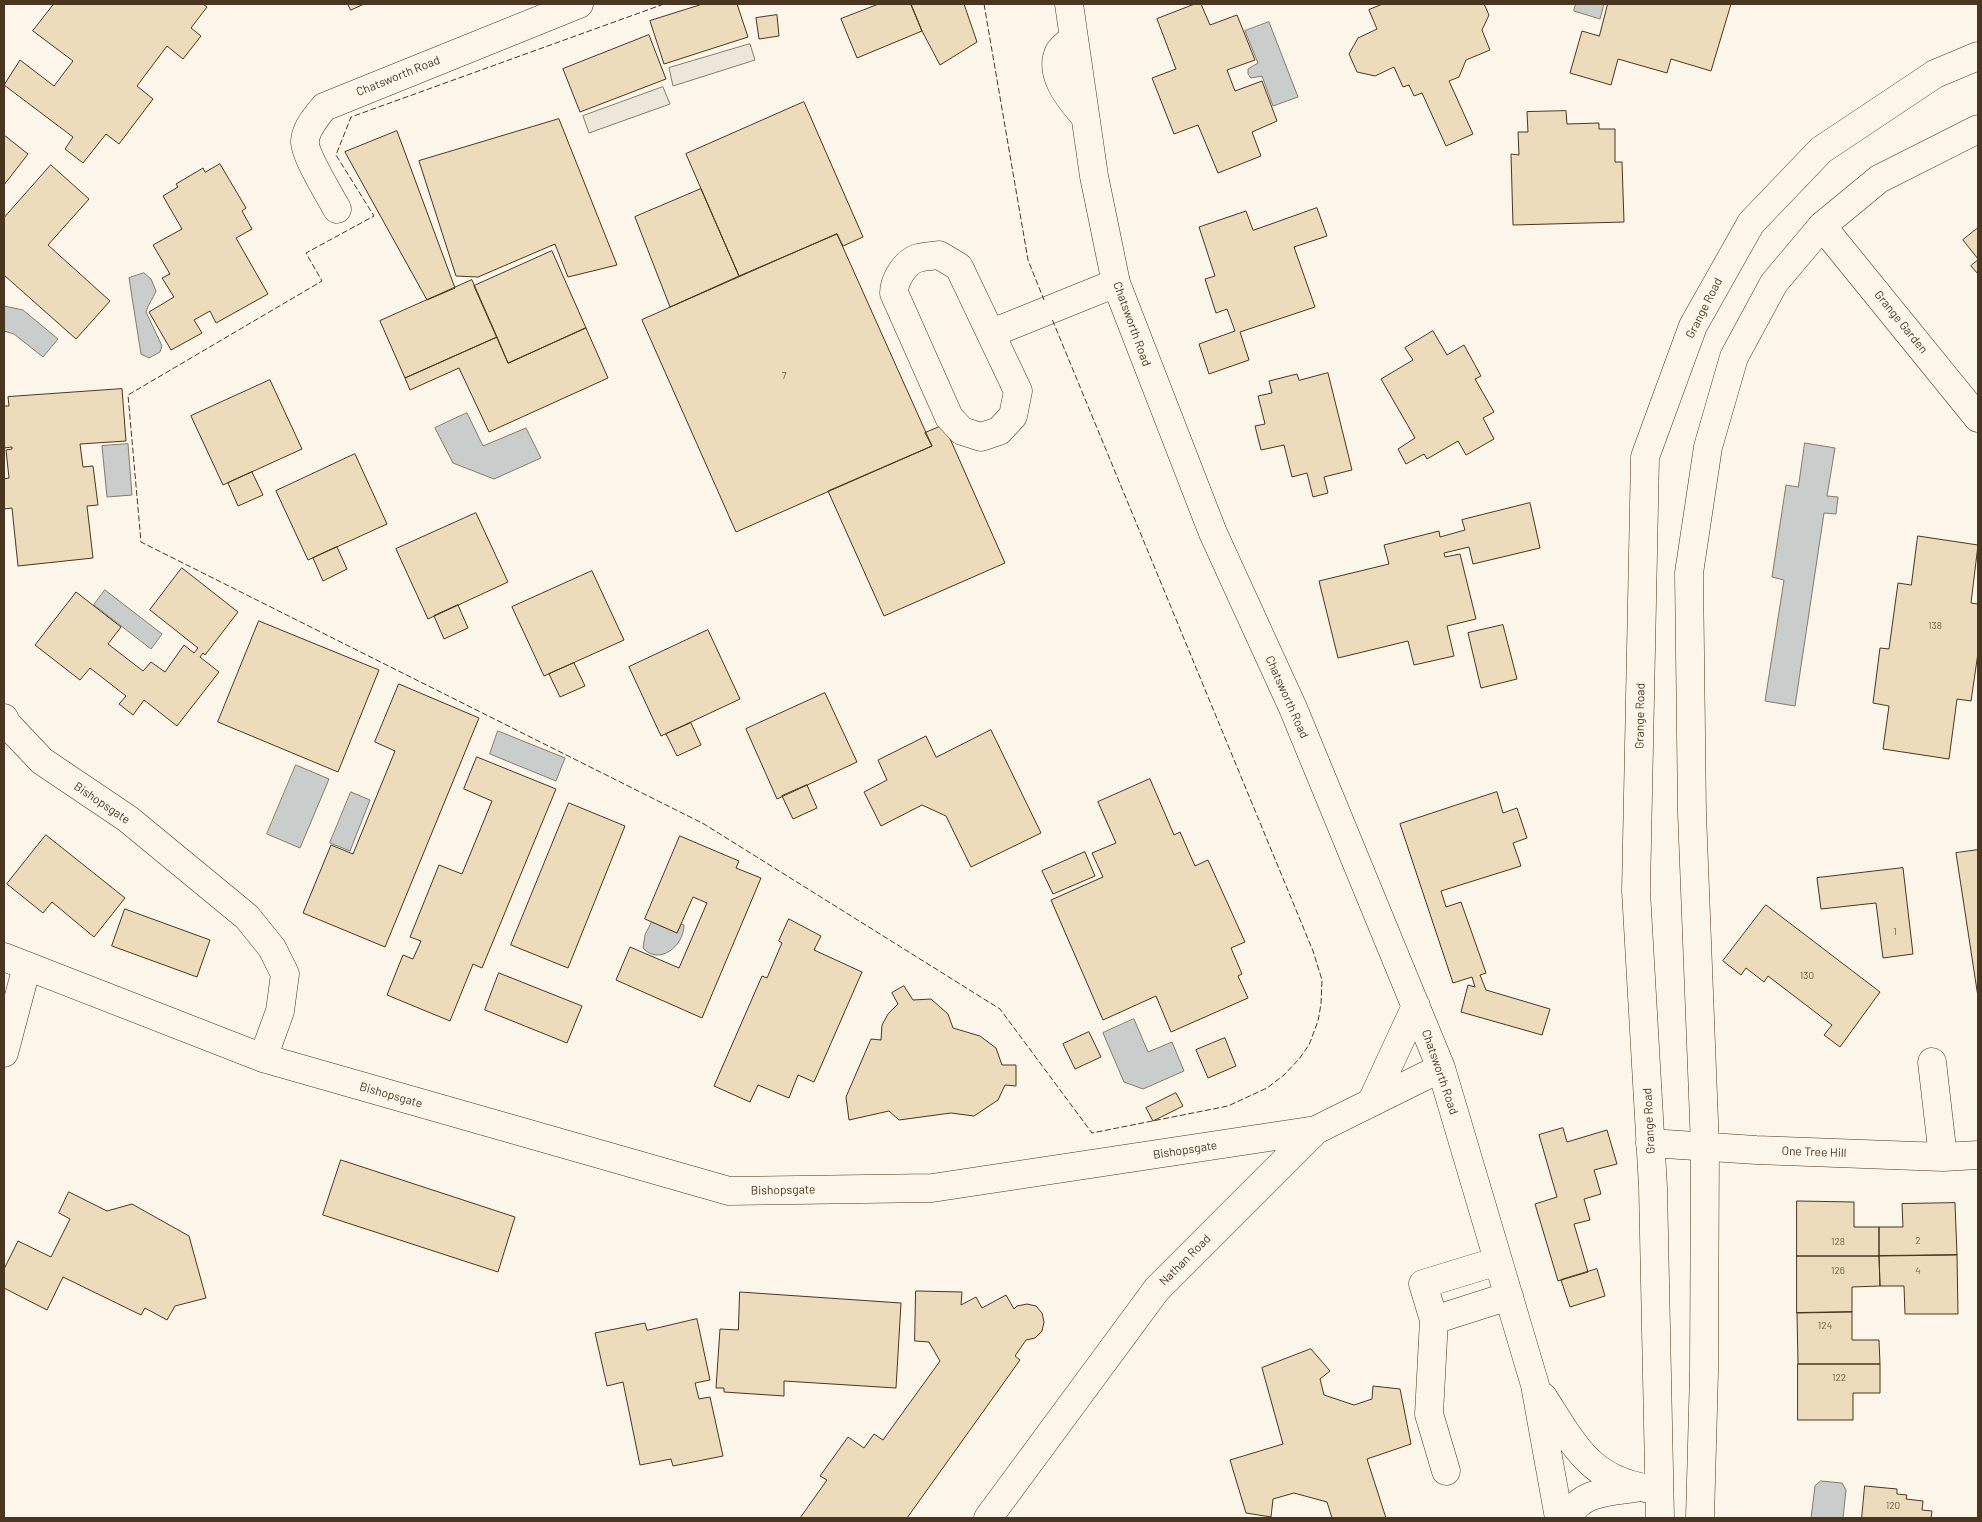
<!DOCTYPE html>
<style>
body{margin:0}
#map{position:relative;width:1982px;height:1522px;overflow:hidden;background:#fbf6e9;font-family:Barlow,sans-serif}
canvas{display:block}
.frame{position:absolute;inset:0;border:5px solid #4a3520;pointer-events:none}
</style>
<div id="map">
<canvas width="1982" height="1522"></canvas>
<div class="frame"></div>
</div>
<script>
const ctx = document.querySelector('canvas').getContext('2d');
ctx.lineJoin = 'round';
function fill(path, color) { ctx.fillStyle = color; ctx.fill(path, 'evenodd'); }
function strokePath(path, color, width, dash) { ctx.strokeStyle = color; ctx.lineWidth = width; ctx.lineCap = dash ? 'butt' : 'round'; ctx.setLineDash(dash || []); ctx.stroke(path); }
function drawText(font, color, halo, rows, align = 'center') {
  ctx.font = font + ' Barlow,sans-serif'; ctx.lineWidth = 4; ctx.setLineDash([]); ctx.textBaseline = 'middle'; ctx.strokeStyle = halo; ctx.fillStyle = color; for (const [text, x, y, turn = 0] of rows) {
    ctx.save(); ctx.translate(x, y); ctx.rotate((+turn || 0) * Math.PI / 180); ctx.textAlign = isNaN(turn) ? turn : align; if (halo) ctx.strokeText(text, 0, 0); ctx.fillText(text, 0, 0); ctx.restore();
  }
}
const parking = new Path2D(`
 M 750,44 L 755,60 L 673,86 L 669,68 Z
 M 663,87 L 670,104 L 589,133 L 583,116 Z`);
const water = new Path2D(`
 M 1576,4 L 1604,4 L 1600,19 L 1574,11 Z
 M 1269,22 L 1298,97 L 1273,106 L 1262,76 L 1251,78 L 1248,74 L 1248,69 L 1258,63 L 1245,31 Z
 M 144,273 L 151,279 L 156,291 C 153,299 148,304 146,312 L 162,346 L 160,352 L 149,358 L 141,354 L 129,278 Z
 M 4,306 L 23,310 L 58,339 L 43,357 L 14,334 L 4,331 Z
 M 467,413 L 483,446 L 526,428 L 541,458 L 494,479 L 453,463 L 435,428 Z
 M 1805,443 L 1835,448 L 1827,496 L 1838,497 L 1836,514 L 1824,513 L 1795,706 L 1765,701 L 1784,580 L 1772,577 L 1786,485 L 1798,487 Z
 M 128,444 L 132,495 L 107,497 L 102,446 Z
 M 105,590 L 162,634 L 151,649 L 94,605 Z
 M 498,731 L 565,758 L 556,781 L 490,754 Z
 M 296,765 L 329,779 L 300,848 L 267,834 Z
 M 351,792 L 370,800 L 350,851 L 330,843 Z
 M 652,922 L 677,933 L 681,924 L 684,925 C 684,946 659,966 643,948 L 645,935 Z
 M 1134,1019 L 1148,1052 L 1172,1042 L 1184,1071 L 1143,1089 L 1124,1082 L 1103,1033 Z
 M 1821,1481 L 1842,1483 L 1846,1490 L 1843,1518 L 1811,1518 L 1815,1486 Z`);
const building = new Path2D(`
 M 54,4 L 203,4 L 207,7 L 191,28 L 201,36 L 183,59 L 167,46 L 137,86 L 153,99 L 119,144 L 106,134 L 83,163 L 65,149 L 73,137 L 4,85 L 20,60 L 54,86 L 73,61 L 33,31 Z
 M 348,4 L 364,4 L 351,10 Z
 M 703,4 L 737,4 L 748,37 L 664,64 L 650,21 Z
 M 879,4 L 911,4 L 922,31 L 857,58 L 841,19 Z
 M 911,4 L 964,4 L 977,42 L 940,65 L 922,31 Z
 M 1195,4 L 1201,4 L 1210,25 L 1237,15 L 1255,60 L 1227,70 L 1235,91 L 1262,81 L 1277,121 L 1252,132 L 1261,156 L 1218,173 L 1198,125 L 1174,134 L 1152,78 L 1176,69 L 1157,19 Z
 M 1383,4 L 1484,4 L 1489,15 L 1482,30 L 1490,50 L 1466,60 L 1459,77 L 1449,81 L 1473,134 L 1446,146 L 1422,93 L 1414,96 L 1409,85 L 1403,87 L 1394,67 L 1375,76 L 1357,72 L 1349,54 L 1358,38 L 1377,29 L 1369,10 Z
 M 1608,4 L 1731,4 L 1711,71 L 1671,59 L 1667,73 L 1618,59 L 1611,85 L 1570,73 L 1582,31 L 1599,36 Z
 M 777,15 L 779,36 L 759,39 L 756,18 Z
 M 649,35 L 666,79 L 580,112 L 563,69 Z
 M 804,102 L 863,237 L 843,246 L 837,234 L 739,276 L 686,154 Z
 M 1566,111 L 1567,124 L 1599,123 L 1599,129 L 1615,129 L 1615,162 L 1622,162 L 1624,222 L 1513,225 L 1511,154 L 1519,155 L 1518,132 L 1528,132 L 1527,112 Z
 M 559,119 L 617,265 L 568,277 L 555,244 L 478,277 L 456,276 L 419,161 Z
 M 397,131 L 455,288 L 427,300 L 345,152 Z
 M 4,135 L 28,154 L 4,185 Z
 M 220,164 L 246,208 L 242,211 L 252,229 L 236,238 L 268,294 L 216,323 L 210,311 L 194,320 L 202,333 L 171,350 L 149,312 L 174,297 L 162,278 L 170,274 L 153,245 L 182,229 L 163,196 L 178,187 L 176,184 L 203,168 L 205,172 Z
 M 51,165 L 89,199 L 48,245 L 110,301 L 76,339 L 4,275 L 4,218 Z
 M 701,189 L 739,276 L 670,307 L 635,217 Z
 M 1317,208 L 1327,236 L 1294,247 L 1315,307 L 1240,332 L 1249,360 L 1209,374 L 1199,344 L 1235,331 L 1227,309 L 1216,313 L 1205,279 L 1215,276 L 1199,227 L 1246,211 L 1253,230 Z
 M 1978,228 L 1978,259 L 1963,240 Z
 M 837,234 L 932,446 L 736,532 L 642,320 Z
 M 552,251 L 586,328 L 508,363 L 474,286 Z
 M 1978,260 L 1978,274 L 1971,266 Z
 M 472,280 L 497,337 L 405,378 L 380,321 Z
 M 586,328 L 608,378 L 489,432 L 459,368 L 410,390 L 405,378 L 497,337 L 508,363 Z
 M 1433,331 L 1447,355 L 1464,345 L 1481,376 L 1475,379 L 1494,412 L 1483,418 L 1494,439 L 1466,455 L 1458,441 L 1427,459 L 1424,454 L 1406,464 L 1398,449 L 1415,438 L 1381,379 L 1413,360 L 1405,348 Z
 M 1328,373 L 1352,470 L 1324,477 L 1328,493 L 1313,497 L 1307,473 L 1292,477 L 1284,445 L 1261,450 L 1255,426 L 1265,424 L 1258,396 L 1272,393 L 1269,381 L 1297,374 L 1299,380 Z
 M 270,380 L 302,449 L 223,485 L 191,416 Z
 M 122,389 L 126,441 L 80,444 L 83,467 L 93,466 L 98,505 L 87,506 L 93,558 L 18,566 L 12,508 L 4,509 L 4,479 L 9,478 L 6,450 L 12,449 L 12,447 L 4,448 L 4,406 L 9,406 L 8,397 Z
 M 944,425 L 1005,563 L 884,616 L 828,491 L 932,446 L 925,433 Z
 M 355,454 L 387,524 L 308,560 L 276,491 Z
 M 252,472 L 263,495 L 238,506 L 228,483 Z
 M 1530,503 L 1540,548 L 1473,564 L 1469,547 L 1444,553 L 1445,557 L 1460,554 L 1476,619 L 1447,626 L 1454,656 L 1414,665 L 1408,641 L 1338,658 L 1319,581 L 1389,564 L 1384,545 L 1439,531 L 1440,537 L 1465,530 L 1462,520 Z
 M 476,513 L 508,582 L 428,619 L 396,549 Z
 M 1918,536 L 1978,545 L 1971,603 L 1978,604 L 1978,653 L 1971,701 L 1957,699 L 1949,759 L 1883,749 L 1889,706 L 1873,703 L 1880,648 L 1889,649 L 1898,583 L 1911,585 Z
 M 337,547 L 347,569 L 323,581 L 313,558 Z
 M 182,568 L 238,612 L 205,655 L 203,653 L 200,657 L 219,672 L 177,726 L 144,700 L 133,715 L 119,704 L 126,696 L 90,668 L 80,680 L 35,645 L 76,592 L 121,627 L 108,644 L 143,671 L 151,662 L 165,672 L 184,645 L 194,653 L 198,648 L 150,610 Z
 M 592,571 L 624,640 L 544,676 L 512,607 Z
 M 458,605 L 468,628 L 444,639 L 434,616 Z
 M 259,621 L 379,670 L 338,772 L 218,722 Z
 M 1503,625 L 1517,679 L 1481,688 L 1468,633 Z
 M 708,630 L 740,699 L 661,736 L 629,667 Z
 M 574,663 L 585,686 L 560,697 L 549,674 Z
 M 399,684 L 479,718 L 385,947 L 303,913 L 331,845 L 353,854 L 395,751 L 375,742 Z
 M 825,693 L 857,762 L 777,799 L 746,729 Z
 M 691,723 L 701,745 L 677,756 L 666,734 Z
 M 991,730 L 1041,833 L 971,867 L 946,816 L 922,805 L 881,826 L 864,792 L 887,780 L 878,760 L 926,736 L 936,757 Z
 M 477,757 L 556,789 L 482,968 L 473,964 L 450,1021 L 387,995 L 403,955 L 413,959 L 421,941 L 410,937 L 439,865 L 462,874 L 492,801 L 464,789 Z
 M 1150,779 L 1174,835 L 1180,832 L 1195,866 L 1208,860 L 1245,942 L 1231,948 L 1242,974 L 1238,976 L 1248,998 L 1171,1032 L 1156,996 L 1103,1020 L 1051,900 L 1103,877 L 1092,853 L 1116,843 L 1098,802 Z
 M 807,785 L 817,808 L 793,819 L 782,796 Z
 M 1497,792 L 1503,813 L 1517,808 L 1527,838 L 1513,843 L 1521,866 L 1441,891 L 1446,907 L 1461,902 L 1486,973 L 1480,975 L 1486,990 L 1550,1009 L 1542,1035 L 1461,1012 L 1468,985 L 1475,987 L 1472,977 L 1453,983 L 1400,824 Z
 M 569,803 L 625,826 L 568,968 L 511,945 Z
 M 46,835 L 125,898 L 94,937 L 52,902 L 43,913 L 7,884 Z
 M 680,836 L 739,861 L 736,868 L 761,878 L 702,1018 L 616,980 L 630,947 L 679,968 L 707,903 L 693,897 L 677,933 L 645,919 Z
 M 1978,850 L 1978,997 L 1956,853 Z
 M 1085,852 L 1095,876 L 1053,894 L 1042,871 Z
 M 1903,868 L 1913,954 L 1883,958 L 1876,903 L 1821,909 L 1817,878 Z
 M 1766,905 L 1880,992 L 1840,1047 L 1824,1035 L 1832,1025 L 1768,976 L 1764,982 L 1746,968 L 1741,975 L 1723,961 Z
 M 125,909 L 210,940 L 197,977 L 112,946 Z
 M 789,919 L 821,936 L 814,950 L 862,972 L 814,1082 L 798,1075 L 789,1098 L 758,1085 L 750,1102 L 714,1086 L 762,976 L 767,978 L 782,943 L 779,941 Z
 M 499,973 L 582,1006 L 567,1043 L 485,1010 Z
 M 904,986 L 913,1000 L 931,999 L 948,1014 L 953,1028 L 980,1036 L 996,1048 L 1002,1065 L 1016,1065 L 1016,1086 L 1005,1085 L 998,1100 L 974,1116 L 951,1113 L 899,1120 L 889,1111 L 849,1120 L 846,1097 L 871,1039 L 881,1040 L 882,1025 L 888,1014 L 898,1004 L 892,993 Z
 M 1089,1032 L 1101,1057 L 1075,1069 L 1063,1044 Z
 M 1225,1038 L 1236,1066 L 1208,1078 L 1196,1050 Z
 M 1176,1093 L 1183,1106 L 1153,1121 L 1146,1108 Z
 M 1563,1128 L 1567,1142 L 1607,1130 L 1617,1164 L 1594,1170 L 1601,1194 L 1584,1199 L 1590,1220 L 1574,1224 L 1588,1272 L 1558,1281 L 1535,1204 L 1557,1197 L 1539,1135 Z
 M 341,1160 L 515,1217 L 498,1272 L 323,1215 Z
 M 69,1192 L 107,1211 L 132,1204 L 189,1236 L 206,1298 L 175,1306 L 167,1320 L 145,1308 L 141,1315 L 63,1277 L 47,1310 L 4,1288 L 4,1269 L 18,1241 L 51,1257 L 70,1219 L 59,1213 Z
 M 1797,1201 L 1854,1202 L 1854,1227 L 1879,1227 L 1879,1256 L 1797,1256 Z
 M 1955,1203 L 1957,1255 L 1879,1256 L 1879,1227 L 1903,1227 L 1902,1204 Z
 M 1957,1255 L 1958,1314 L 1905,1314 L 1904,1286 L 1880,1286 L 1879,1256 Z
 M 1797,1256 L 1879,1256 L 1880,1286 L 1852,1287 L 1852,1312 L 1797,1313 Z
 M 1597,1269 L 1605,1296 L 1570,1307 L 1561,1280 Z
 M 916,1291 L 962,1292 L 961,1305 L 976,1297 L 982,1308 L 1006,1295 L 1014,1309 L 1017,1306 L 1027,1304 L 1036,1306 L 1042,1313 L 1044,1322 L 1042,1331 L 1035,1338 L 1026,1340 L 1015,1356 L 1020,1360 L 907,1518 L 800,1518 L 827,1480 L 820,1476 L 848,1437 L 864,1448 L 874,1434 L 883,1440 L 940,1361 L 929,1342 L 915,1341 Z
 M 740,1292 L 901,1303 L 896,1388 L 784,1381 L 784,1396 L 724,1392 L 724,1388 L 716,1388 L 720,1329 L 738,1330 Z
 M 1852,1312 L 1852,1340 L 1879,1340 L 1880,1364 L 1798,1364 L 1797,1313 Z
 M 697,1319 L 710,1380 L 695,1383 L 699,1399 L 710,1397 L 723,1456 L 673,1466 L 671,1459 L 640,1465 L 623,1382 L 607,1386 L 595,1333 L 645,1323 L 647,1330 Z
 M 1311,1349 L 1330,1371 L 1320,1379 L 1324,1395 L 1354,1405 L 1372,1399 L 1373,1386 L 1400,1389 L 1411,1444 L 1367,1459 L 1386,1518 L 1332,1518 L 1327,1502 L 1294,1493 L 1273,1499 L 1271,1517 L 1246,1513 L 1230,1460 L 1283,1444 L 1262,1368 Z
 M 1798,1364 L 1880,1364 L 1880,1393 L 1853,1393 L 1853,1420 L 1798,1420 Z
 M 1865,1486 L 1897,1489 L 1897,1494 L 1907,1495 L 1906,1499 L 1923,1501 L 1922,1510 L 1932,1511 L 1931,1518 L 1862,1518 Z`);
const minor = new Path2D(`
 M 1069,4 L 1094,176 L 1116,283 L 1213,533 L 1293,708 L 1441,1068 L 1535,1385 L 1559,1518
 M 1074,38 C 1069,42 1062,47 1059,52 C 1049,73 1068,97 1081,112
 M 337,209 C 330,196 304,154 305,141 C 306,128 316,117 324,107 L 579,4
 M 1822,226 L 1978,418
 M 939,255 L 959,267 L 1018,391 L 1013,416 L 999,431 L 981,437 L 962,431 L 949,417 L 894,293 C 894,280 905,262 918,258 C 925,256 933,256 939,255 Z
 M 992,333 L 1116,283
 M 4,718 L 7,724 L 42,761 L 128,819 L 247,917 L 272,948 L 285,974 L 280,1011 L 263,1058
 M 4,957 L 263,1058 L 729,1191 L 932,1188 L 1316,1130
 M 4,1053 L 27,966
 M 1932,1062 L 1943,1157
 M 1372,1101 L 1416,1006
 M 1650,1143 L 1756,1150 L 1943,1157 L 1978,1155
 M 1434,1320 L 1509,1296
 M 1543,1397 C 1576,1448 1591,1483 1659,1490
 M 1446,1471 L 1429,1414 L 1434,1320 L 1423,1284 L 1498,1261
 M 988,1518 L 1157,1289 L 1316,1130 L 1441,1068
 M 1568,1518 C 1580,1491 1610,1492 1635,1488`);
const major = new Path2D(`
 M 1660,1518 L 1653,1187 L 1636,891 L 1645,457 L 1693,326 L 1751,223 L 1821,150 L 1935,74 L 1978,56
 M 1700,1518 L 1704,1372 L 1705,1147 L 1692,813 L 1689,573 L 1708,447 L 1734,357 L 1774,283 L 1822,226 L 1879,179 L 1978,129`);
const fence = new Path2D(`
 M 664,4 L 351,117 L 336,155 L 374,216 L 306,253 L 322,281 L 128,395 L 141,542 L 704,824 L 1000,1009 L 1092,1133 L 1228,1106 L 1267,1088 L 1284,1075 L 1299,1059 L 1309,1045 L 1318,1021 L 1321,1004 L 1322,980 L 1313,951 L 1052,319
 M 984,4 L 1028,260 L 1044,300`);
const numberNames = [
 ["7",784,376],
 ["138",1935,626],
 ["1",1895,932],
 ["130",1807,976],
 ["2",1918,1241],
 ["128",1838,1242],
 ["126",1838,1271],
 ["4",1918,1271],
 ["124",1825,1326],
 ["122",1839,1378],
 ["120",1893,1506]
];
const streetNames = [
 ["Chatsworth Road",398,76,-22],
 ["Grange Road",1704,308,-63],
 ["Grange Garden",1901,322,51],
 ["Chatsworth Road",1132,324,70],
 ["Chatsworth Road",1287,697,66],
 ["Grange Road",1640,716,-89],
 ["Bishopsgate",102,803,34],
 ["Chatsworth Road",1440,1072,71],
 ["Bishopsgate",391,1095,16],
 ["Grange Road",1649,1121,-93],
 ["Bishopsgate",1185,1150,-9],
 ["One Tree Hill",1814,1152,2],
 ["Bishopsgate",783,1190,-1],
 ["Nathan Road",1185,1260,-45]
];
fill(parking, '#ede7d9');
strokePath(parking, '#887966', 1);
fill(water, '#c9cecd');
strokePath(water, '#887966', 1);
fill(building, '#ecdcbc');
strokePath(building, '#4a3520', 1);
strokePath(minor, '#4a3520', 29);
strokePath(major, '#4a3520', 29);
strokePath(minor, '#fbf6e9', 28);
strokePath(major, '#fbf6e9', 28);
strokePath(fence, '#4a3520', 1, [6, 2.5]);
drawText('10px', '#725f47', null, numberNames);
drawText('12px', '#4a3520', '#fbf6e9', streetNames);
</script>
